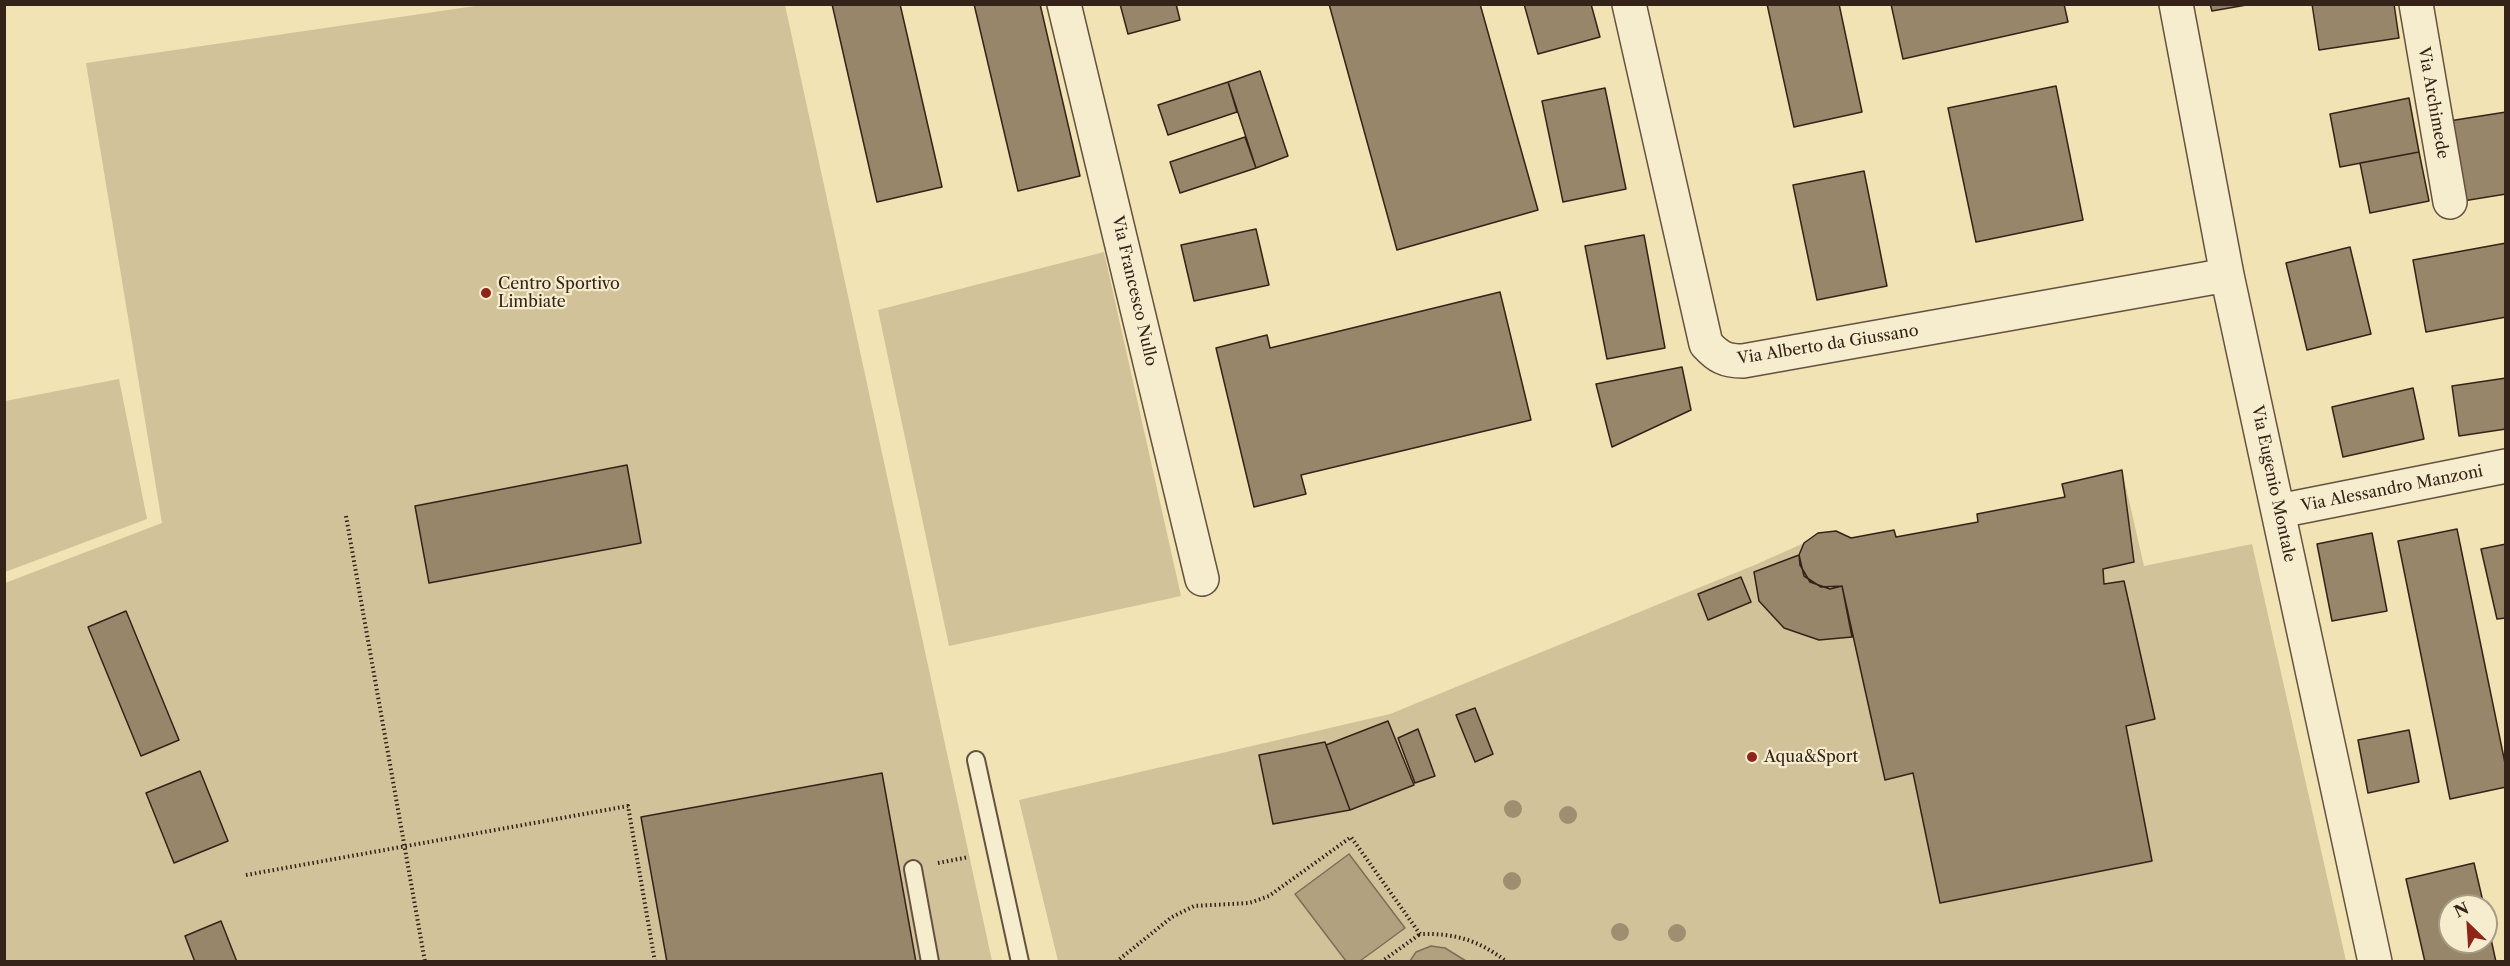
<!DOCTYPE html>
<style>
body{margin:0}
#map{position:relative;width:2510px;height:966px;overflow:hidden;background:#f1e3b3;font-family:"Libre Caslon Text",serif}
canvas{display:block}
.frame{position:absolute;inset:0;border:6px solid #352219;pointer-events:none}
.north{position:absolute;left:2438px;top:894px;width:60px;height:60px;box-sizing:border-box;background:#f6edce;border:2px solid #a99c86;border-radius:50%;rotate:335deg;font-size:16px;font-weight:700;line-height:24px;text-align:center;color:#352219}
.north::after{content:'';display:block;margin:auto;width:21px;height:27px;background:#8f2418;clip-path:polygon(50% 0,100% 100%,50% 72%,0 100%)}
</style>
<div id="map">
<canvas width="2510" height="966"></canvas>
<div class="frame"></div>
<div class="north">N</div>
</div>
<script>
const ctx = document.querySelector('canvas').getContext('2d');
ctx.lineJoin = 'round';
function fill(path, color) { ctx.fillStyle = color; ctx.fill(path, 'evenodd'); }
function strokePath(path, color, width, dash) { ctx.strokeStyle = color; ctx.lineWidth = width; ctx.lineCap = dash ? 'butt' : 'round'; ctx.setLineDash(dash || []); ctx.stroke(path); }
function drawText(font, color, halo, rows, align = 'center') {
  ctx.font = font + ' "Libre Caslon Text",serif'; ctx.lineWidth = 4.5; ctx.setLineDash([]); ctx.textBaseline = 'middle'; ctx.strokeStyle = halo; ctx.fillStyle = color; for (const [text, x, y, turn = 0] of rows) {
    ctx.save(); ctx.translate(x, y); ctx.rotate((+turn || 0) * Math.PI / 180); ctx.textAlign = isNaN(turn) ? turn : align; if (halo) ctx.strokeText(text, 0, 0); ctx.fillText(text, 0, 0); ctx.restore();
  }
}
const green = new Path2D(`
 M 482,5 L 785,5 L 992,961 L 5,962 L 5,583 L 162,523 L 86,63 Z
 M 1104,252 L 1181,596 L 949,646 L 878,310 Z
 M 119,379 L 147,519 L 5,572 L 5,401 Z
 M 2122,470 L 2144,566 L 2252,544 L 2346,961 L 1058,961 L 1019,800 L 1390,714 L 1757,564 L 1804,543 L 1818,533 L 1836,531 L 1851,538 L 1894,530 L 1897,537 L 1978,522 L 1977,514 L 2065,497 L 2062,484 Z`);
const water = new Path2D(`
 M 1349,854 L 1405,928 L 1360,961 L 1346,961 L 1295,894 Z
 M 1431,946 L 1445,948 L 1466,961 L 1410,961 L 1416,952 Z`);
const building = new Path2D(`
 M 832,4 L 900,4 L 942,187 L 877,202 Z
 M 974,4 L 1040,4 L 1080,176 L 1018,191 Z
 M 1120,4 L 1176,4 L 1180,20 L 1128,34 Z
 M 1329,4 L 1480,4 L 1538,210 L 1397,250 Z
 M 1524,4 L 1591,4 L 1600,37 L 1538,54 Z
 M 1767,4 L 1839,4 L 1862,112 L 1794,127 Z
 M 1891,4 L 2064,4 L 2068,22 L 1903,59 Z
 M 2210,4 L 2252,4 L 2212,11 Z
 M 2312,4 L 2394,4 L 2399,38 L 2319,50 Z
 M 1260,71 L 1288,156 L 1256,168 L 1228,82 Z
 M 1228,82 L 1237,112 L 1168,135 L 1158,105 Z
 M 2056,86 L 2083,220 L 1976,242 L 1948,108 Z
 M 1605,88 L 1626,189 L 1563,202 L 1542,101 Z
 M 2409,98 L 2419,152 L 2340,167 L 2330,114 Z
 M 2506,112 L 2506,194 L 2463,201 L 2449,121 Z
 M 1245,137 L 1256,168 L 1180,193 L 1170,162 Z
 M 2419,152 L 2429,201 L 2370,213 L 2360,163 Z
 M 1864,171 L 1887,286 L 1817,300 L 1793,185 Z
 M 1256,229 L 1269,285 L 1194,301 L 1181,245 Z
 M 1644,235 L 1665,348 L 1607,359 L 1585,246 Z
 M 2506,243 L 2506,317 L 2426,332 L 2413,260 Z
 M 2350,247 L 2371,334 L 2307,350 L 2286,263 Z
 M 1500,292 L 1531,420 L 1301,475 L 1306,494 L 1254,507 L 1216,348 L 1267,335 L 1270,348 Z
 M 1682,367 L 1691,410 L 1612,447 L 1596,384 Z
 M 2506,378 L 2506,429 L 2459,436 L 2452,386 Z
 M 2413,388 L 2424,439 L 2343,457 L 2332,407 Z
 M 627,465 L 641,543 L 429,583 L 415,506 Z
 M 2122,470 L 2134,562 L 2103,569 L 2104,584 L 2124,581 L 2155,719 L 2126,726 L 2152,861 L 1940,903 L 1913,773 L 1885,780 L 1842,586 L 1821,587 L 1804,576 L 1799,555 L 1804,543 L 1818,533 L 1836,531 L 1851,538 L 1894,530 L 1896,537 L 1978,522 L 1977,514 L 2065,497 L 2062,484 Z
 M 2457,529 L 2506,768 L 2506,787 L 2450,799 L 2398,541 Z
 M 2372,533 L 2387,611 L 2332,621 L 2317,544 Z
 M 2506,544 L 2506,618 L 2497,619 L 2481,549 Z
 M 1799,555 L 1800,565 L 1810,582 L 1830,589 L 1842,586 L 1852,637 L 1819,640 L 1784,628 L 1759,601 L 1754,572 Z
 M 1741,577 L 1751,602 L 1708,620 L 1698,594 Z
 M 126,611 L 179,740 L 141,756 L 88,627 Z
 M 1475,708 L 1493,754 L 1475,762 L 1456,715 Z
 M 1388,721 L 1414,785 L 1350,810 L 1326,745 Z
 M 1418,729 L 1435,776 L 1415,783 L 1398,738 Z
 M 2409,730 L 2419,782 L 2368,793 L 2358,740 Z
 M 1325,742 L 1350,810 L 1273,824 L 1259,755 Z
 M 200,771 L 228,841 L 174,863 L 146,793 Z
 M 882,773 L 916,962 L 667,962 L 641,817 Z
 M 2474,863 L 2484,906 L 2450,906 L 2450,942 L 2486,942 L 2486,916 L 2496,962 L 2425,962 L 2406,879 Z
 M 221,921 L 237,962 L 195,962 L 185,936 Z`);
const path = new Path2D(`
 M 346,516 L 425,962
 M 938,863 L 969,857
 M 246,875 L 628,806 L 655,962
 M 1116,962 L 1172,917 L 1194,906 L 1249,903 L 1269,896 L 1351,837 L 1420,934 C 1454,933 1479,940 1507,962
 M 1381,962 L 1420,934`);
const service = new Path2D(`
 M 976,760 L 1020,962
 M 913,869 L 930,962`);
const minor = new Path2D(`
 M 1064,4 L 1202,579
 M 1629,4 L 1706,344 C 1718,357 1725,361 1743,361 L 2227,275
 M 2176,4 L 2227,275 L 2375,962
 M 2416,4 L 2450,202
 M 2279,511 L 2506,466`);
const trees = [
 [1513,809],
 [1568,815],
 [1512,881],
 [1620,932],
 [1677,933]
];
const markers = [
 [486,293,6,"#8f2418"],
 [1752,757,6,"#8f2418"]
];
const streetNames = [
 ["Via Archimede",2433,103,80],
 ["Via Francesco Nullo",1134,291,77],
 ["Via Alberto da Giussano",1828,345,-9],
 ["Via Eugenio Montale",2273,484,78],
 ["Via Alessandro Manzoni",2392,489,-11]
];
const poiNames = [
 ["Centro Sportivo",498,284],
 ["Limbiate",498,302],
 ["Aqua&Sport",1764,757]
];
fill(green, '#d1c299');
fill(water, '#b1a17f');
strokePath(water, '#7f6e56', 1.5);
fill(building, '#978669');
strokePath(building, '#352219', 1.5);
strokePath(service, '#645240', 20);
strokePath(minor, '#645240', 36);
strokePath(path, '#352219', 4, [1.5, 3]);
strokePath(service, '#f6edce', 16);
strokePath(minor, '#f6edce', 33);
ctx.fillStyle = '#9f8f70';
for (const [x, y] of trees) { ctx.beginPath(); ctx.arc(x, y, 9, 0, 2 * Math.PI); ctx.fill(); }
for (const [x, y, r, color] of markers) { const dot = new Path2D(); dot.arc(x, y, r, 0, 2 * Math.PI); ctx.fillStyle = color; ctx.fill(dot); strokePath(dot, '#f6edce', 2); }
drawText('16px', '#352219', '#f6edce', streetNames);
drawText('16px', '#352219', '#f6edce', poiNames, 'left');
</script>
